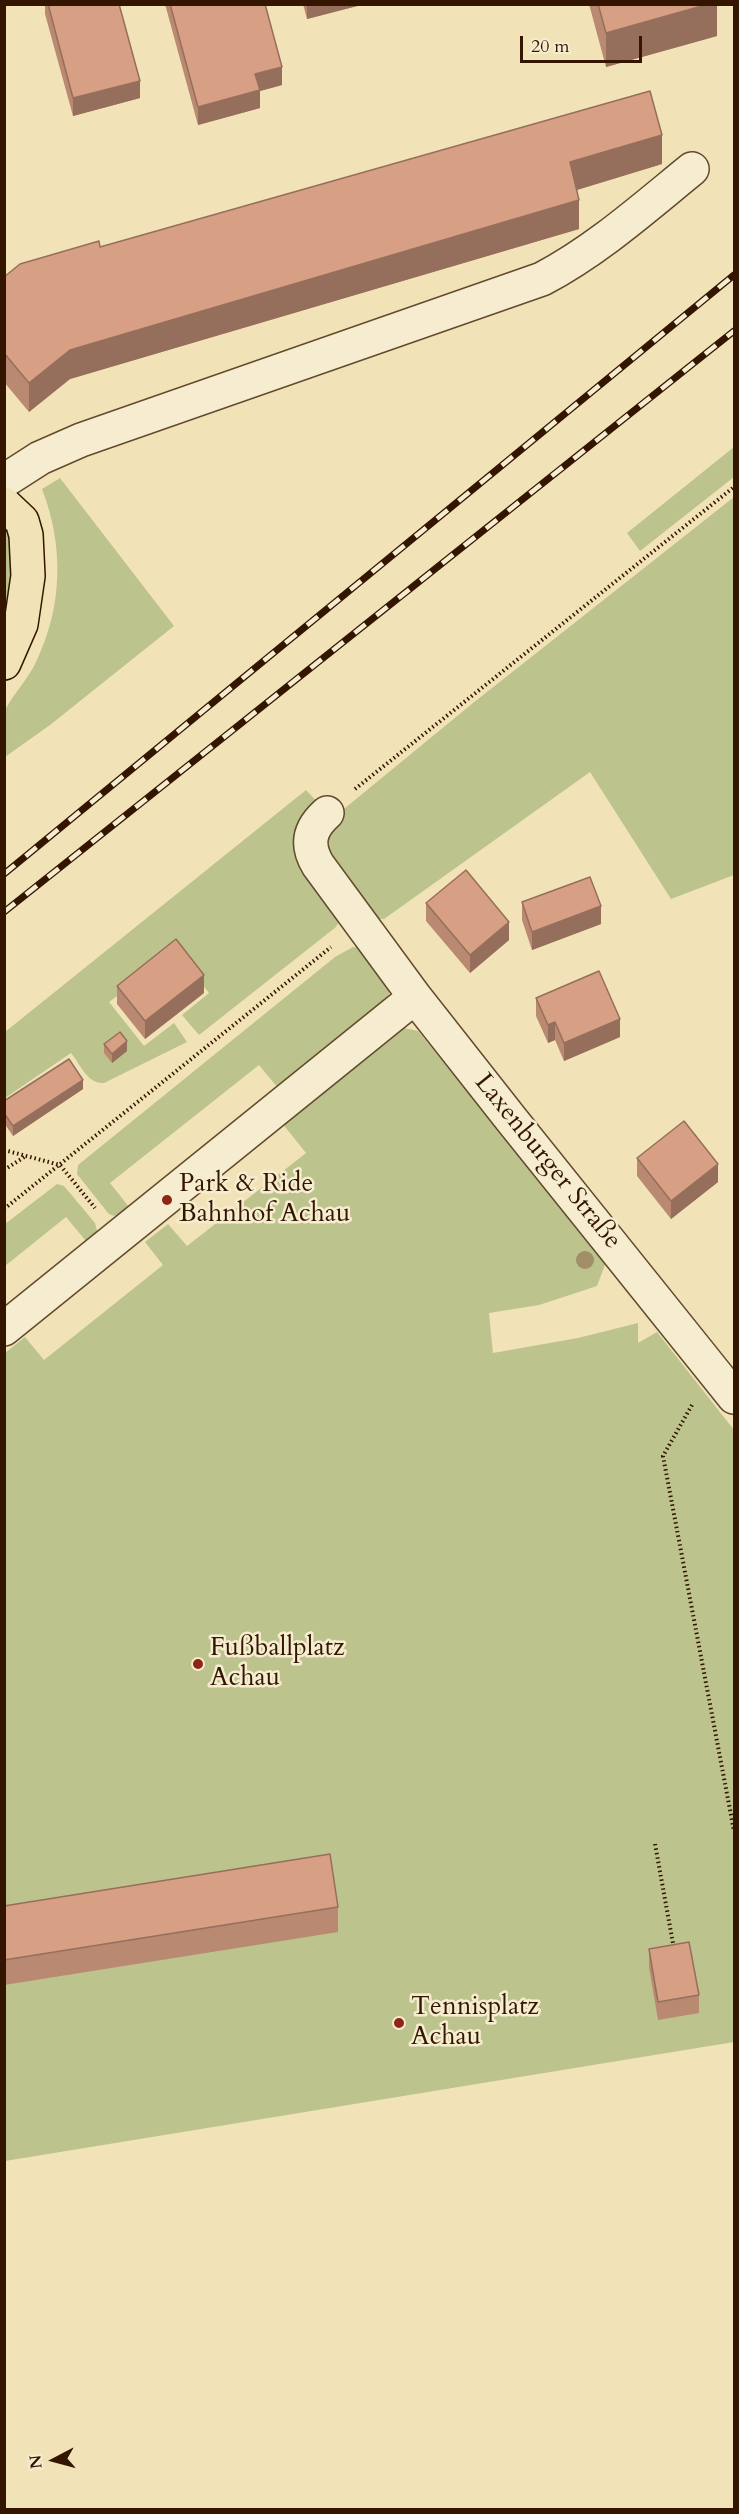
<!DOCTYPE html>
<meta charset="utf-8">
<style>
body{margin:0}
#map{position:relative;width:739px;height:2514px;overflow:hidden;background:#f1e3b7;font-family:Cardo,serif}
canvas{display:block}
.frame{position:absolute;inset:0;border:6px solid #341600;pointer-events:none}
.north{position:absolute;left:24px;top:2430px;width:60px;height:60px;-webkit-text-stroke:4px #f6edd0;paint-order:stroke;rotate:264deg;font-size:16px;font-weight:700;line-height:24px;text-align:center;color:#341600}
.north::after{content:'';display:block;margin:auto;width:21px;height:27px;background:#341600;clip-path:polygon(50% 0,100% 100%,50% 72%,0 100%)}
.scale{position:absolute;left:520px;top:36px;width:122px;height:27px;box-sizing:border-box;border:3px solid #341600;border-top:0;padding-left:8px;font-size:18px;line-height:21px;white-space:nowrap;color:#341600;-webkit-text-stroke:4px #f6edd0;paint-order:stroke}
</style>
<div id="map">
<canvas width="739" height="2514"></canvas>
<div class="frame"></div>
<div class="north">N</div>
<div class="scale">20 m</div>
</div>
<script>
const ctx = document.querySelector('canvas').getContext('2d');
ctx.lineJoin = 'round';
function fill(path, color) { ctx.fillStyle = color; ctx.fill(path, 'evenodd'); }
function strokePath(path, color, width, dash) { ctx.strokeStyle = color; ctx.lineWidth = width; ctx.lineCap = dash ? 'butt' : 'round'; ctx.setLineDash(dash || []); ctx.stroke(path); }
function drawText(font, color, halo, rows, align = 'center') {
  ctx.font = font + ' Cardo,serif'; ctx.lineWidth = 5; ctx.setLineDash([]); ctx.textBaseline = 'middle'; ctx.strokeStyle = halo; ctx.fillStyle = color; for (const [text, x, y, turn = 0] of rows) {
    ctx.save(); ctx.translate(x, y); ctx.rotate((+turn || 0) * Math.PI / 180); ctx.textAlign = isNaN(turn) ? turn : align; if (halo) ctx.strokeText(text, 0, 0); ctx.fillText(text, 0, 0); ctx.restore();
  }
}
const green = new Path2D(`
 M 734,447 L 734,477 L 640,551 L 627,533 Z
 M 60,478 L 174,626 L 50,725 L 5,757 C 4,746 1,716 6,708 C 15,692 28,679 36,662 C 63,606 64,546 42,489 Z
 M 734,497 L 734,875 L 671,899 L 590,772 L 384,919 L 374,919 L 330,865 L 324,833 L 333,818 L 473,703 Z
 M 4,526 L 9,528 L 14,568 L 4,625 Z
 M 306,790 L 320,805 L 339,921 L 336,927 L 199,1035 L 182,1015 L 209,993 L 177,952 L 109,1002 L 144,1046 L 174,1023 L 187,1042 L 104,1083 C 87,1084 81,1065 71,1053 L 5,1098 L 5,1032 Z
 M 353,947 L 362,948 L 389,986 L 389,994 L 384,1001 L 278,1088 L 259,1065 L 110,1183 L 129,1207 C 122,1212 116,1220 108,1213 L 77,1174 L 78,1165 L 335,957 Z
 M 404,1028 L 418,1031 L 606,1262 L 597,1286 L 539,1305 L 489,1313 L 493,1353 L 578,1338 L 638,1323 L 638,1343 L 657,1332 L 734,1430 L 734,2042 L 5,2161 L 5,1353 L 25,1337 L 44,1360 L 163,1265 L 145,1242 L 168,1224 L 187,1246 L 306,1153 L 282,1123 L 395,1032 Z
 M 57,1184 L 64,1186 L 95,1223 L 97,1231 L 86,1241 L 66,1217 L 5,1266 L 5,1224 Z`);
const path = new Path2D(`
 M 355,789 L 734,487
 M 4,1150 L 60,1165 L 95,1208
 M 4,1170 L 26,1156
 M 4,1209 L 331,947
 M 692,1405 L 663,1456 L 734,1831
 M 655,1844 L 674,1949`);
const minor = new Path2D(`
 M 4,481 L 40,458 L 81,440 L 542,279 C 597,250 644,208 692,169
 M 327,813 C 309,829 306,845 318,865 L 415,997 L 511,1119 L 734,1397
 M 4,1329 L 415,997`);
const major = new Path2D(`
 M 4,504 L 22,521 L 26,535 L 28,576 L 21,624 L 4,663`);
const rail = new Path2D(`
 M 4,874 L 734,275
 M 4,912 L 734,331`);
const trees = [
 [585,1260]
];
const wall = new Path2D(`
 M 45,4 L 119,4 L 140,98 L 73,116 L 45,14 Z
 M 165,4 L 265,4 L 282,85 L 260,91 L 260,108 L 198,125 Z
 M 303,4 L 365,4 L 307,19 Z
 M 589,4 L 717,4 L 717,36 L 606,67 Z
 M 662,164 L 577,190 L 579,229 L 70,379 L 29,412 L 4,382 L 4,277 L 100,247 Z
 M 522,902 L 601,924 L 532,950 L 522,920 Z
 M 426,903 L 509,940 L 470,973 L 426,921 Z
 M 117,986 L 204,993 L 145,1039 L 117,1004 Z
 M 536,998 L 620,1037 L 564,1061 L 555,1040 L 548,1043 L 536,1016 Z
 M 104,1044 L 127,1051 L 112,1063 L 104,1053 Z
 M 83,1089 L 13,1136 L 4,1123 L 4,1101 Z
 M 637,1158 L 718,1182 L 671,1219 L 637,1176 Z
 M 4,1906 L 338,1907 L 338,1932 L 4,1985 Z
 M 649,1949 L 699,1995 L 699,2013 L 658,2020 L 649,1967 Z`);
const shadedWall = new Path2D(`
 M 307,4 L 365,4 L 307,19 Z
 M 709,4 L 717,4 L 717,36 L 606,67 L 606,33 Z
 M 282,67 L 282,85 L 260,91 L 260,108 L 198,125 L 198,107 L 255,74 Z
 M 140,81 L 140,98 L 73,116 L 73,98 Z
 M 662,135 L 662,164 L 570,192 L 570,162 Z
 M 579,200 L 579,229 L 70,379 L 29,412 L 29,383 L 70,350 Z
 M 601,906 L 601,924 L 532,950 L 532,932 Z
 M 509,922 L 509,940 L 470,973 L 470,955 Z
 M 204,975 L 204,993 L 145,1039 L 145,1021 Z
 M 620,1019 L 620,1037 L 564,1061 L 564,1043 Z
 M 555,1022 L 555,1040 L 548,1043 L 548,1025 Z
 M 127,1041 L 127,1051 L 112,1063 L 112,1054 Z
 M 83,1080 L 83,1089 L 13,1136 L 13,1126 Z
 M 718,1164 L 718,1182 L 671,1219 L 671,1201 Z`);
const building = new Path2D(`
 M 48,4 L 119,4 L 140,81 L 73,98 Z
 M 170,4 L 265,4 L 282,67 L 255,74 L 260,90 L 198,107 Z
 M 598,4 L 709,4 L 606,33 Z
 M 650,91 L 662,135 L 570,162 L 579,200 L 70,350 L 29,383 L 4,353 L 4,277 L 20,264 L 99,241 L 100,247 Z
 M 466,870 L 509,922 L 470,955 L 426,903 Z
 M 590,877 L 601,906 L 532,932 L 522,902 Z
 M 176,939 L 204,975 L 145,1021 L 117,986 Z
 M 599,971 L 620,1019 L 564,1043 L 555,1022 L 548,1025 L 536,998 Z
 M 120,1032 L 127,1041 L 112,1054 L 104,1044 Z
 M 69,1059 L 83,1080 L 13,1126 L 4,1113 L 4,1101 Z
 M 684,1121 L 718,1164 L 671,1201 L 637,1158 Z
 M 330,1854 L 338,1907 L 4,1960 L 4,1906 Z
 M 689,1942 L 699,1995 L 658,2002 L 649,1949 Z`);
const markers = [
 [167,1200,6,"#8f2418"],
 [198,1664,6,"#8f2418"],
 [399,2023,6,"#8f2418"]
];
const streetNames = [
 ["Laxenburger Straße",547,1162,51]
];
const poiNames = [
 ["Park & Ride",179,1185],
 ["Bahnhof Achau",179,1215],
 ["Fußballplatz",210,1649],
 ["Achau",210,1679],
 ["Tennisplatz",411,2008],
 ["Achau",411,2038]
];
fill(green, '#bcc38d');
strokePath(minor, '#63492e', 36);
strokePath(major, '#341600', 36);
strokePath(path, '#341600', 4, [1.5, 3]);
strokePath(minor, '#f6edd0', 33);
strokePath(major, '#f1e3b7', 33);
strokePath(rail, '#341600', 7);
strokePath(rail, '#f6edd0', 4.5, [14]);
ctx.fillStyle = '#a08f69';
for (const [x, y] of trees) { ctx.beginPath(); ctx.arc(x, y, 9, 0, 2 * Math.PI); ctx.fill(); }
fill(wall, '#b98971');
fill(shadedWall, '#966f5c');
fill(building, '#d79f83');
strokePath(building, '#966f5c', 1.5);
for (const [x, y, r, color] of markers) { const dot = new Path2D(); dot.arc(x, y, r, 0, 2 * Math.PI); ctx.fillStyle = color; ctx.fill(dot); strokePath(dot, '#f6edd0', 2); }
drawText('26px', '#341600', '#f6edd0', streetNames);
drawText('26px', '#341600', '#f6edd0', poiNames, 'left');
</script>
